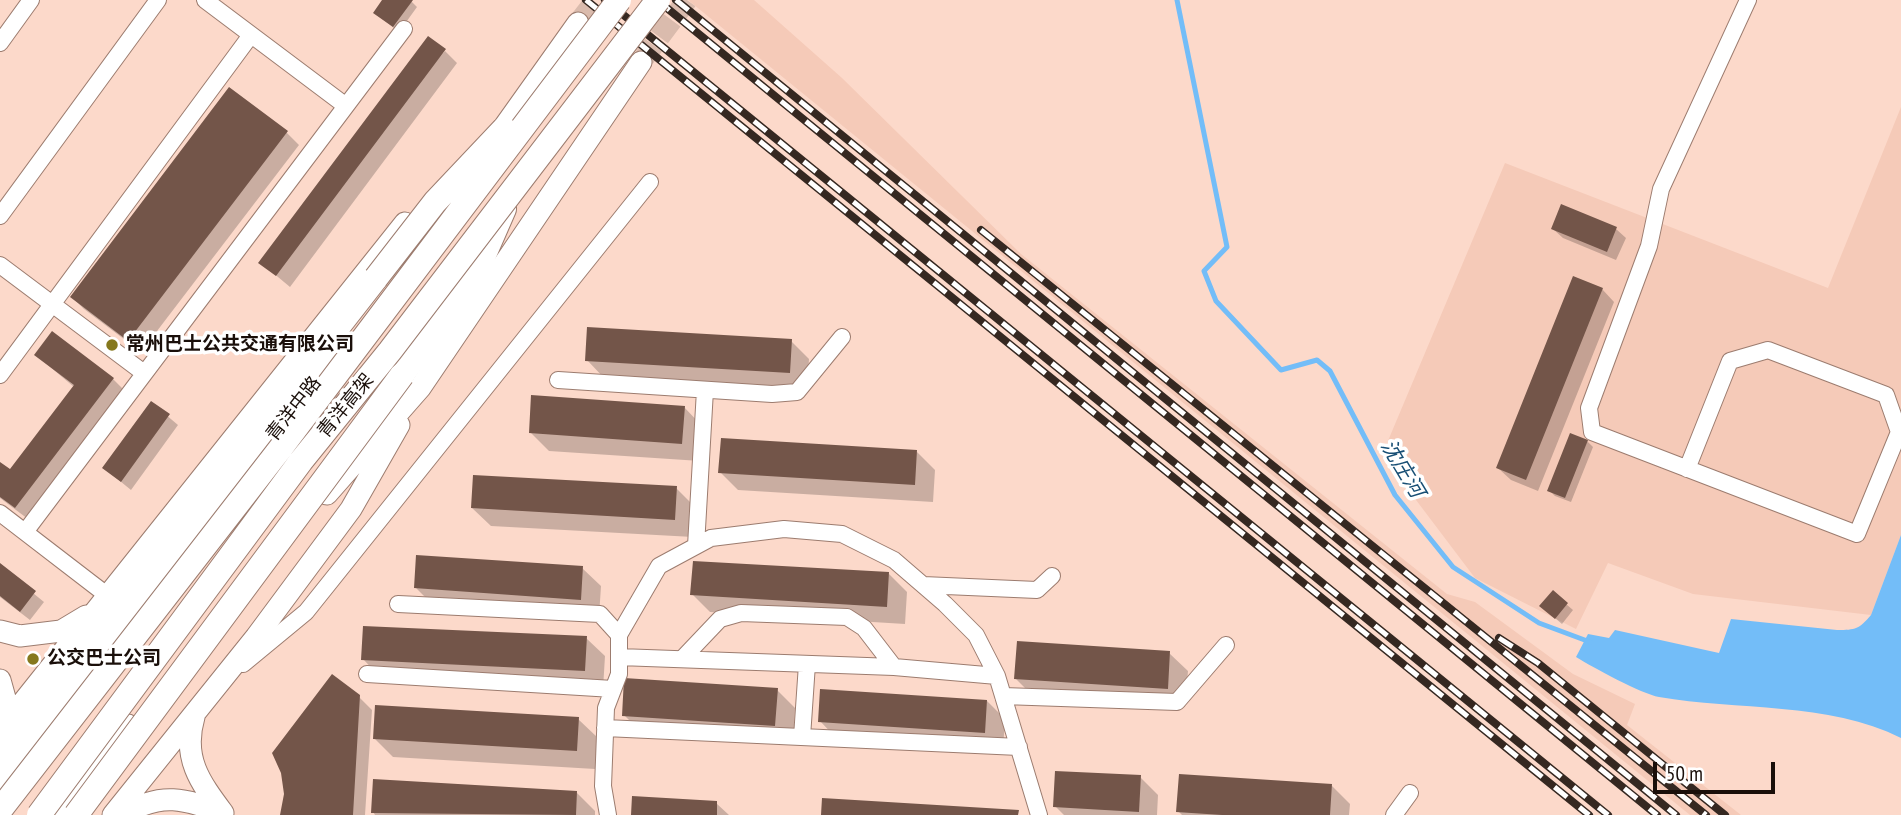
<!DOCTYPE html>
<meta charset="utf-8">
<style>
body{margin:0}
#map{position:relative;width:1901px;height:815px;overflow:hidden;background:#fcd9ca;font-family:"PT Sans Narrow",sans-serif}
canvas{display:block}
.scale{position:absolute;left:1653px;top:762px;width:122px;height:32px;box-sizing:border-box;border:4px solid #1a0f0a;border-top:0;padding-left:9px;font-size:21px;line-height:24px;white-space:nowrap;color:#1a0f0a;-webkit-text-stroke:5px #fff;paint-order:stroke}
</style>
<div id="map">
<canvas width="1901" height="815"></canvas>
<div class="scale">50 m</div>
</div>
<script>
const ctx = document.querySelector('canvas').getContext('2d');
ctx.lineJoin = 'round';
function fill(path, color) { ctx.fillStyle = color; ctx.fill(path, 'evenodd'); }
function strokePath(path, color, width, dash) { ctx.strokeStyle = color; ctx.lineWidth = width; ctx.lineCap = dash ? 'butt' : 'round'; ctx.setLineDash(dash || []); ctx.stroke(path); }
function drawText(font, color, halo, rows, align = 'center') {
  ctx.font = font + ' "PT Sans Narrow","Noto Sans SC",sans-serif'; ctx.lineWidth = 7; ctx.setLineDash([]); ctx.textBaseline = 'middle'; ctx.strokeStyle = halo; ctx.fillStyle = color; for (const [text, x, y, turn = 0] of rows) {
    ctx.save(); ctx.translate(x, y); ctx.rotate((+turn || 0) * Math.PI / 180); ctx.textAlign = isNaN(turn) ? turn : align; if (halo) ctx.strokeText(text, 0, 0); ctx.fillText(text, 0, 0); ctx.restore();
  }
}
const built = new Path2D(`
 M 688,0 L 754,0 L 842,78 L 1021,254 L 1447,594 L 1475,602 L 1573,674 L 1635,704 L 1627,725 L 1741,815 L 1690,815 Z
 M 1901,107 L 1901,535 L 1871,615 L 1693,594 L 1608,563 L 1576,629 L 1475,578 L 1382,455 L 1505,163 L 1828,288 Z`);
const water = new Path2D(`
 M 1901,535 L 1901,738 C 1828,701 1737,711 1659,697 C 1642,694 1592,667 1576,657 L 1588,634 L 1609,638 L 1615,630 L 1719,653 L 1731,619 L 1837,630 C 1856,630 1859,629 1871,615 Z`);
const shadow = new Path2D(`
 M 385,0 L 410,0 L 417,7 L 399,32 L 381,18 Z
 M 445,51 L 457,63 L 290,287 L 260,262 Z
 M 286,132 L 299,145 L 141,352 L 84,309 L 72,297 Z
 M 1553,229 L 1616,229 L 1626,238 L 1616,260 L 1563,238 Z
 M 1602,289 L 1614,302 L 1538,491 L 1511,480 L 1498,468 Z
 M 791,341 L 809,359 L 807,390 L 605,379 L 587,360 Z
 M 36,355 L 113,379 L 125,391 L 28,519 L 0,498 L 0,464 L 10,472 L 74,387 Z
 M 152,403 L 178,425 L 131,490 L 104,468 Z
 M 684,407 L 702,426 L 700,461 L 549,451 L 531,433 Z
 M 1587,441 L 1593,447 L 1571,502 L 1555,496 L 1549,490 Z
 M 917,452 L 935,470 L 933,502 L 738,490 L 720,472 Z
 M 676,488 L 694,506 L 693,537 L 491,526 L 472,508 Z
 M 0,566 L 44,602 L 30,620 L 0,597 Z
 M 582,568 L 601,586 L 599,617 L 434,606 L 416,588 Z
 M 889,574 L 907,592 L 905,624 L 710,612 L 692,594 Z
 M 1553,593 L 1573,610 L 1562,624 L 1548,612 Z
 M 586,638 L 605,656 L 603,689 L 381,678 L 363,659 Z
 M 1169,653 L 1188,671 L 1185,707 L 1034,697 L 1016,679 Z
 M 777,690 L 795,708 L 793,743 L 642,733 L 624,715 Z
 M 359,697 L 372,710 L 365,815 L 281,815 L 286,794 Z
 M 987,701 L 1005,719 L 1003,750 L 838,740 L 820,721 Z
 M 578,719 L 597,737 L 595,769 L 393,757 L 375,739 Z
 M 1140,777 L 1158,795 L 1157,815 L 1064,815 L 1055,806 Z
 M 1332,786 L 1350,804 L 1349,815 L 1182,815 L 1178,811 Z
 M 577,793 L 595,811 L 595,815 L 375,815 L 373,812 Z
 M 716,803 L 729,815 L 633,815 Z`);
const stream = new Path2D(`
 M 1177,0 L 1227,247 L 1204,271 L 1216,301 L 1281,370 L 1317,360 L 1330,371 L 1395,495 L 1453,567 L 1539,623 L 1590,642`);
const building = new Path2D(`
 M 382,0 L 413,0 L 393,27 L 373,13 Z
 M 428,36 L 446,49 L 276,276 L 258,263 Z
 M 229,87 L 288,131 L 128,341 L 70,297 Z
 M 1561,204 L 1617,227 L 1607,252 L 1551,229 Z
 M 1573,276 L 1603,288 L 1526,480 L 1496,468 Z
 M 587,327 L 792,339 L 790,373 L 585,361 Z
 M 52,331 L 114,378 L 15,508 L 0,497 L 0,462 L 10,469 L 74,385 L 34,355 Z
 M 531,395 L 685,406 L 682,444 L 529,433 Z
 M 151,401 L 170,414 L 121,482 L 102,468 Z
 M 1570,433 L 1588,440 L 1565,498 L 1547,491 Z
 M 721,438 L 917,450 L 915,485 L 718,473 Z
 M 473,475 L 677,486 L 675,520 L 471,508 Z
 M 416,555 L 583,566 L 581,600 L 414,588 Z
 M 693,561 L 889,572 L 887,607 L 690,595 Z
 M 0,563 L 36,591 L 20,612 L 0,596 Z
 M 1553,590 L 1568,603 L 1555,619 L 1539,606 Z
 M 363,626 L 587,636 L 585,671 L 361,660 Z
 M 1017,641 L 1170,651 L 1168,689 L 1014,679 Z
 M 332,674 L 360,695 L 353,815 L 280,815 L 284,794 L 281,773 L 272,753 Z
 M 624,678 L 778,688 L 775,726 L 622,716 Z
 M 820,689 L 987,700 L 985,733 L 818,722 Z
 M 375,705 L 579,717 L 577,751 L 373,739 Z
 M 1055,771 L 1141,775 L 1139,812 L 1053,807 Z
 M 1179,774 L 1332,784 L 1330,815 L 1222,815 L 1176,812 Z
 M 373,779 L 577,791 L 576,815 L 371,813 Z
 M 632,796 L 717,801 L 717,815 L 631,815 Z
 M 822,798 L 1019,810 L 1018,815 L 821,815 Z`);
const majorTunnel = new Path2D(`
 M 578,23 L 596,0
 M 641,62 L 687,0`);
const minor = new Path2D(`
 M 205,0 L 346,106
 M 0,43 L 31,0
 M 0,216 L 158,0
 M 0,265 L 144,373
 M 0,375 L 251,35
 M 558,380 L 772,394 L 797,392 L 842,337
 M 1687,469 L 1730,361 L 1768,350 L 1886,395 L 1899,432 L 1857,534 L 1592,432 L 1589,408 L 1649,246 L 1661,189 L 1748,0
 M 0,513 L 108,596
 M 25,532 L 404,29
 M 696,546 L 705,390
 M 923,585 L 1037,590 L 1052,576
 M 398,604 L 600,614 L 619,635 L 619,674 L 606,708 L 603,786 L 608,815
 M 619,635 L 659,566 L 711,538 L 784,529 L 842,534 L 894,560 L 945,604 L 976,635 L 997,676 L 1039,815
 M 619,657 L 894,667 L 997,676
 M 682,659 L 720,619 L 741,613 L 847,617 L 864,628 L 894,667
 M 243,664 L 306,612 L 650,182
 M 367,674 L 613,689
 M 1003,696 L 1177,702 L 1226,645
 M 605,728 L 1019,747
 M 802,737 L 807,664
 M 1394,815 L 1410,793`);
const major = new Path2D(`
 M 494,141 L 578,23
 M 408,260 L 458,190
 M 327,494 L 420,388 L 641,62
 M 0,631 L 20,636 L 61,631 L 86,616
 M 0,680 L 5,698 L 0,725
 M 194,717 C 182,758 200,782 223,813
 M 0,731 L 405,223
 M 0,788 L 340,350
 M 59,815 L 128,725
 M 113,815 L 256,637 L 351,509 L 399,425
 M 124,815 C 160,791 186,799 223,813`);
const highway = new Path2D(`
 M 402,375 L 477,271 L 504,209
 M 0,760 L 376,278`);
const rail = new Path2D(`
 M 586,0 L 1589,815
 M 605,0 L 1608,815
 M 657,0 L 1657,815
 M 676,0 L 1676,815
 M 981,230 L 1706,815
 M 1499,638 L 1538,663 L 1725,815`);
const highwayBridge = new Path2D(`
 M 376,278 L 435,202 L 504,129
 M 0,810 L 280,449 L 619,0
 M 39,815 L 301,461 L 390,351 L 658,0
 M 76,815 L 402,375`);
const markers = [
 [112,345,7,"#85781d"],
 [33,659,7,"#85781d"]
];
const poiNames = [
 ["常州巴士公共交通有限公司",126,345],
 ["公交巴士公司",47,659]
];
const streetNames = [
 ["青洋高架",346,406,-51],
 ["青洋中路",294,409,-52]
];
const waterNames = [
 ["沈庄河",1402,469,59]
];
fill(built, '#f5cab8');
fill(water, '#73bdf8');
fill(shadow, '#0003');
strokePath(stream, '#73bdf8', 5);
fill(building, '#735549');
strokePath(majorTunnel, '#dabbad', 21, [21, 10]);
strokePath(minor, '#9c7c6f', 18);
strokePath(major, '#9c7c6f', 23);
strokePath(highway, '#9c7c6f', 26);
strokePath(minor, '#fff', 16);
strokePath(major, '#fff', 21);
strokePath(highway, '#fff', 24);
strokePath(rail, '#352821', 8);
strokePath(rail, '#fff', 5, [16]);
strokePath(highwayBridge, '#9c7c6f', 26, []);
strokePath(highwayBridge, '#fff', 24);
for (const [x, y, r, color] of markers) { const dot = new Path2D(); dot.arc(x, y, r, 0, 2 * Math.PI); ctx.fillStyle = color; ctx.fill(dot); strokePath(dot, '#fff', 2.5); }
drawText('bold 19px', '#1a0f0a', '#fff', poiNames, 'left');
drawText('19px', '#1a0f0a', '#fff', streetNames);
drawText('italic 21px', '#184f75', '#fff', waterNames);
</script>
